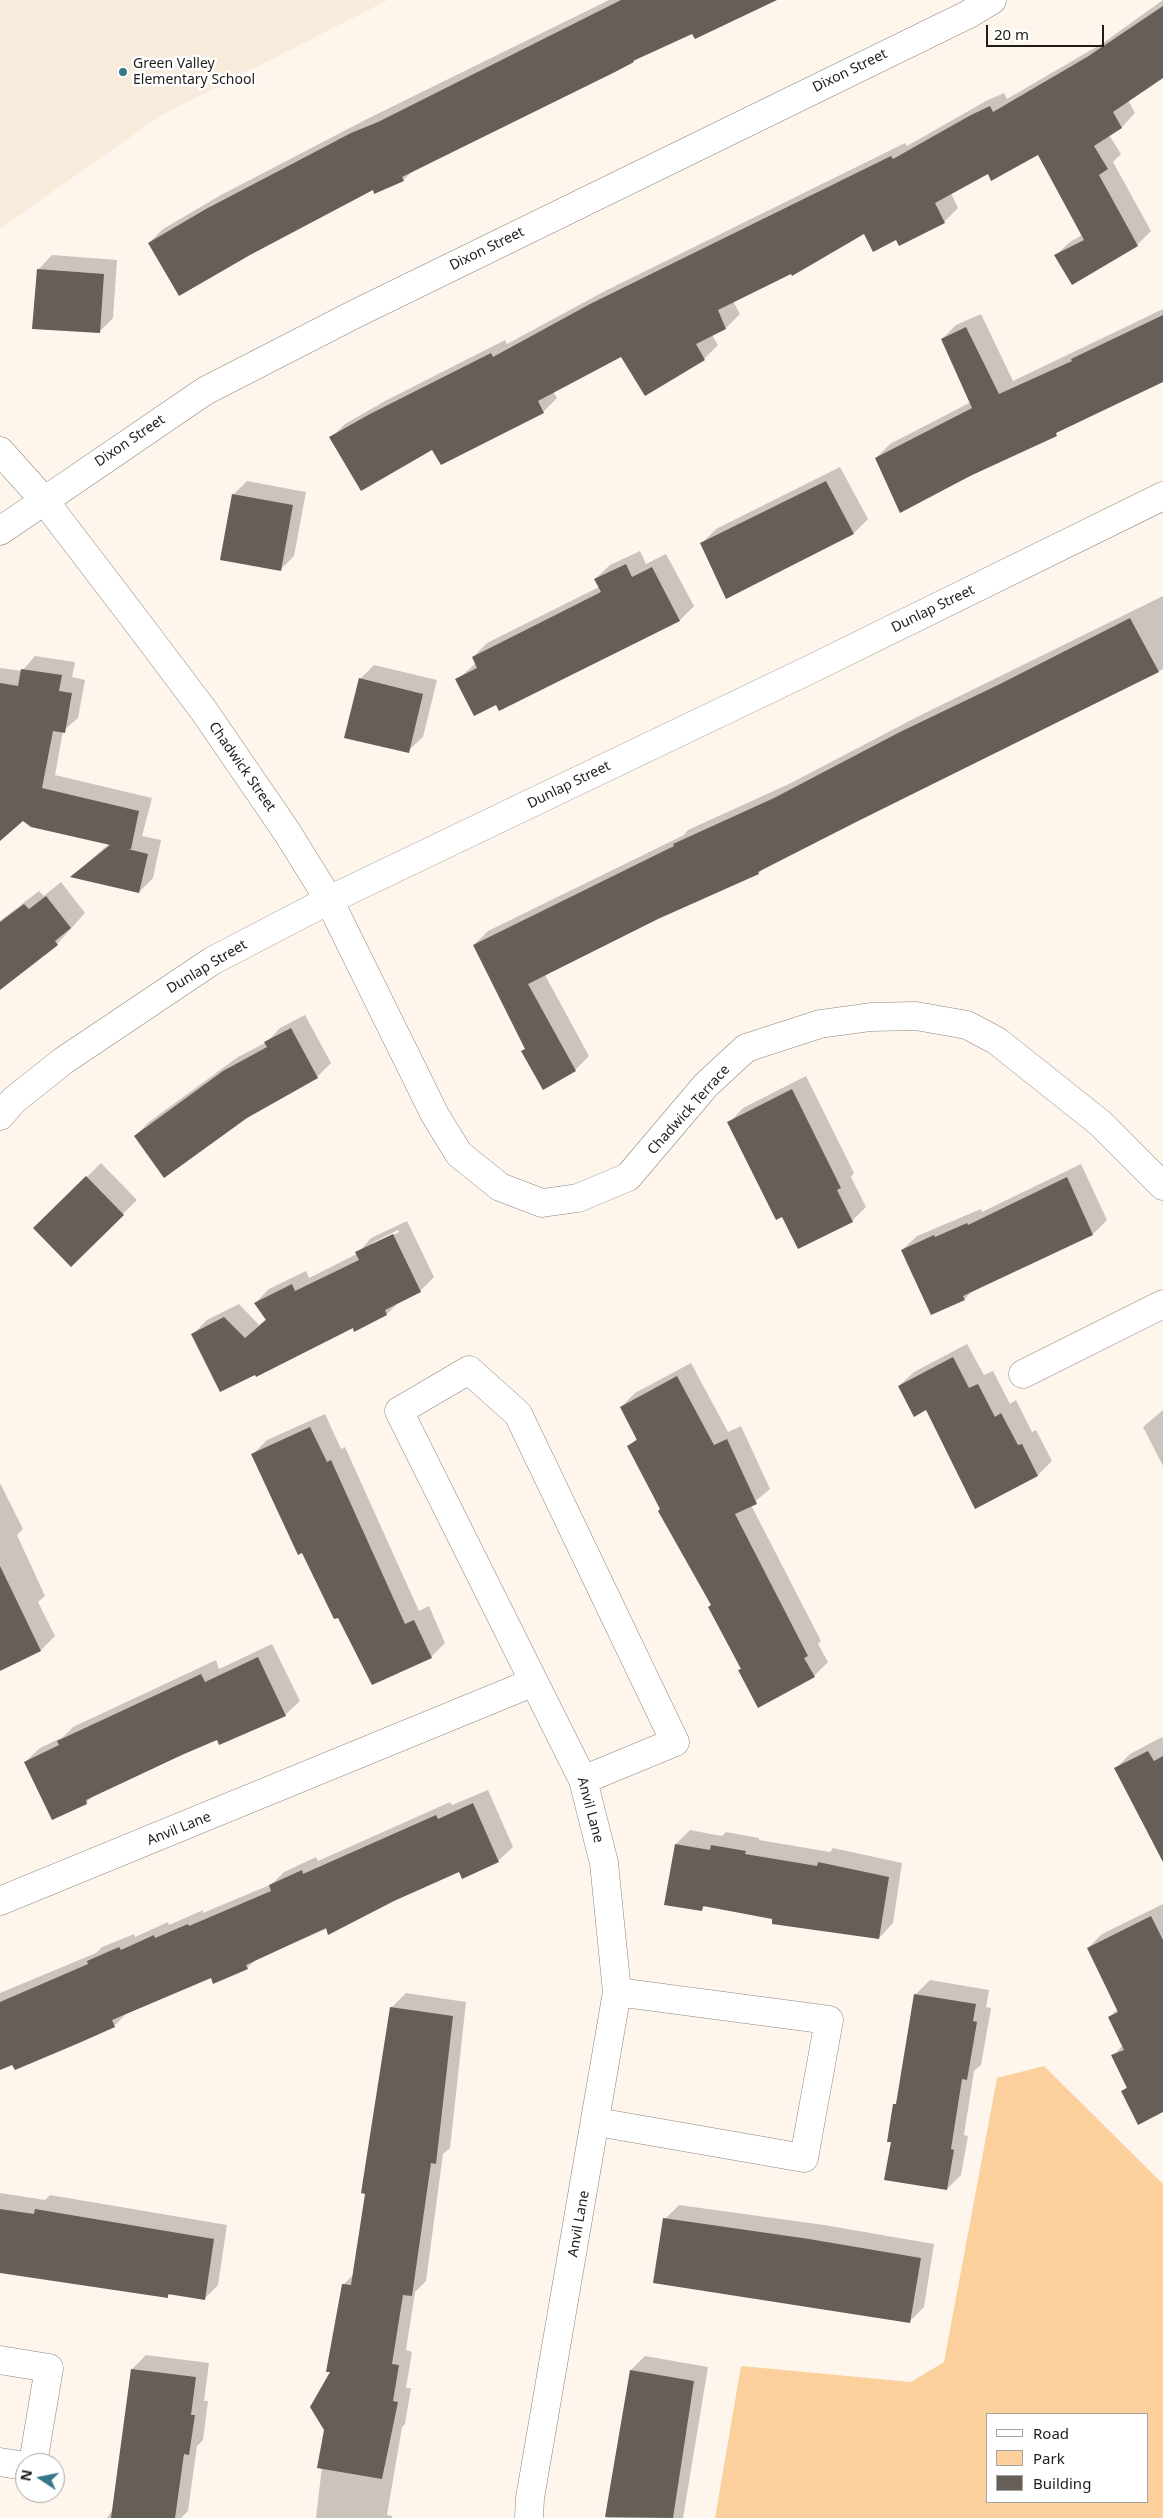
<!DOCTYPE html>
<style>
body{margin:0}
#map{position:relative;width:1163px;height:2518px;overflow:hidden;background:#fef6ed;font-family:"Noto Sans",sans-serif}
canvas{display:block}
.legend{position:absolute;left:986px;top:2413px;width:162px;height:90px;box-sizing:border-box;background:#fff;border:1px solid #a5a4a3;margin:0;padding:6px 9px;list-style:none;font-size:15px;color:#1f1c19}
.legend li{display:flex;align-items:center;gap:10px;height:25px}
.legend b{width:25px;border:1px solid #a5a4a3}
.north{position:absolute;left:15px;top:2453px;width:50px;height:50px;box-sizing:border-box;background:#fff;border:1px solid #a5a4a3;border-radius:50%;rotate:281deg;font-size:14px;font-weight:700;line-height:20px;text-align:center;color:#1f1c19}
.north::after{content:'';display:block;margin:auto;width:18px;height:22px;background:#37778a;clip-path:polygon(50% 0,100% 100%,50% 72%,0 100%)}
.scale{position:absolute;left:986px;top:25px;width:118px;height:22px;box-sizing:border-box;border:2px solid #1f1c19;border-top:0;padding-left:6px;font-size:15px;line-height:18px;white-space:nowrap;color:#1f1c19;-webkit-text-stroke:4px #fff;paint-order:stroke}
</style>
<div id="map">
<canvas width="1163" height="2518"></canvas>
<ul class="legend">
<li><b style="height:6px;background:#fff"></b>Road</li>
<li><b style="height:14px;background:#fcd09d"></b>Park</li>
<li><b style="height:14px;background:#665f58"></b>Building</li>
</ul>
<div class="north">N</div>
<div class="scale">20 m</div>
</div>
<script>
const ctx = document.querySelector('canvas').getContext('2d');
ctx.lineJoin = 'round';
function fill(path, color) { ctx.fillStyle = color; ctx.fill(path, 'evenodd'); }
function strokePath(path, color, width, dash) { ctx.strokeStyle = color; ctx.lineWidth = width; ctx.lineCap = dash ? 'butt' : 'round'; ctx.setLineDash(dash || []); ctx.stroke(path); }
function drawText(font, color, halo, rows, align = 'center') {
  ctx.font = font + ' "Noto Sans",sans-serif'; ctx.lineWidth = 5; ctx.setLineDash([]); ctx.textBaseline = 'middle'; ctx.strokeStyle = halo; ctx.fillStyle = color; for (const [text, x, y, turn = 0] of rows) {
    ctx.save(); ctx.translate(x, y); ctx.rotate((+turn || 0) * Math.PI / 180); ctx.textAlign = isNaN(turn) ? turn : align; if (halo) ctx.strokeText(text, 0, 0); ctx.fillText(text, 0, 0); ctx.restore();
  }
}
const built = new Path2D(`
 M 0,0 L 388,0 L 160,116 L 0,229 Z`);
const green = new Path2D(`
 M 1044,2066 L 1163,2184 L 1163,2518 L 715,2518 L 741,2366 L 911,2382 L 944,2362 L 997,2078 ZM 987,2414 L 1147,2414 L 1147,2502 L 987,2502 Z`);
const shadow = new Path2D(`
 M 609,0 L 745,0 L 692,32 L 637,57 L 615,71 L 413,171 L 403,180 L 149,243 L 163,229 L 221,195 L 367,119 Z
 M 1163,0 L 1163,76 L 1128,100 L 1135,113 L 1122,127 L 1109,135 L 1121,154 L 1113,162 L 1151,231 L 1137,245 L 1056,255 L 1070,242 L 1082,235 L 1039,154 L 988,173 L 951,193 L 958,208 L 944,222 L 897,239 L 865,233 L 733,301 L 740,314 L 726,328 L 712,335 L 718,345 L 704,359 L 621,355 L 553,391 L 557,398 L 543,412 L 433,448 L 331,438 L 345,424 L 385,401 L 505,340 L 507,344 L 605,291 L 905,143 L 907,146 L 986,101 L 1004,93 L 1007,99 L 1103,43 Z
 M 52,255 L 117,260 L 113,318 L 99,332 L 38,270 Z
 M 1163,309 L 1163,379 L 901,511 L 876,458 L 890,444 L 971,402 L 942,339 L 956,325 L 981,314 L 1013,381 Z
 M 840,467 L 868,519 L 854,533 L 726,597 L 702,543 L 716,529 Z
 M 247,481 L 306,492 L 294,556 L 280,570 L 233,495 Z
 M 640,551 L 646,564 L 666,554 L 694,606 L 680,620 L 499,709 L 497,703 L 457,680 L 476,663 L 473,657 L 487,643 L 599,587 L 595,579 L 610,565 Z
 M 1163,596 L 1163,669 L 764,868 L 759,873 L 657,918 L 545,975 L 589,1056 L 575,1070 L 526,1048 L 474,945 L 488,931 L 684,835 L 688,830 L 789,784 L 915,718 Z
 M 35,656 L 75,662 L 72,677 L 85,680 L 78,718 L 63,731 L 55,775 L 152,798 L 142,836 L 161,840 L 153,878 L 139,892 L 72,876 L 110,843 L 23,819 L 0,839 L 0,668 L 22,671 Z
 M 374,665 L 437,680 L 423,737 L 408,751 L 360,679 Z
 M 61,882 L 85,913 L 57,944 L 0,988 L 0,921 L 39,891 L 44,896 Z
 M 305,1015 L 331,1063 L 317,1077 L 135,1136 L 149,1122 L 238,1057 L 267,1042 L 280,1028 Z
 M 806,1076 L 854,1173 L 851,1177 L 866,1207 L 852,1221 L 782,1215 L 729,1123 L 743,1108 Z
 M 101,1163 L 137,1200 L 71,1265 L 35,1228 Z
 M 1081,1164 L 1107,1220 L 1093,1234 L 973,1290 L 965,1299 L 932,1314 L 902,1250 L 917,1236 L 981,1209 L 982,1212 Z
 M 407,1221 L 434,1277 L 420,1291 L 400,1301 L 387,1314 L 355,1330 L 354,1326 L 257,1375 L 193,1334 L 207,1320 L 239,1304 L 259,1325 L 266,1319 L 255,1303 L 269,1289 L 306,1271 L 309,1278 L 357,1254 L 371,1238 ZM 398,1230 L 399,1232 L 372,1246 L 372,1243 Z
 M 967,1344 L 984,1375 L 993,1371 L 1010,1404 L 1016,1400 L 1032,1432 L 1036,1430 L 1052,1461 L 1038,1475 L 975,1507 L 927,1409 L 899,1386 L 914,1372 Z
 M 691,1363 L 728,1432 L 741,1426 L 770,1489 L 751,1505 L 821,1641 L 818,1644 L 828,1662 L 814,1676 L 742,1668 L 709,1607 L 712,1604 L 629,1446 L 637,1438 L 621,1407 L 635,1393 Z
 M 1163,1410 L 1163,1466 L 1143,1427 Z
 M 325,1414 L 341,1449 L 345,1447 L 419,1611 L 429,1606 L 445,1643 L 431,1657 L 253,1454 L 267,1440 Z
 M 0,1483 L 23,1529 L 17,1535 L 45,1596 L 38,1602 L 55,1636 L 41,1650 L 0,1670 Z
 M 272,1644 L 300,1701 L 285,1715 L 218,1738 L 95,1794 L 86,1803 L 25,1762 L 40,1748 L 63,1737 L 73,1727 L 216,1660 L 219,1669 Z
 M 1162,1737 L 1163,1739 L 1163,1823 L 1116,1768 L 1130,1754 Z
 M 488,1790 L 513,1847 L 498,1861 L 460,1871 L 257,1959 L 247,1968 L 211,1976 L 128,2012 L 114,2026 L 0,2069 L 0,1993 L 96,1953 L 102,1947 L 134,1934 L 135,1937 L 168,1922 L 169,1925 L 203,1910 L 203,1913 L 272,1884 L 284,1872 L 316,1857 L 318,1861 L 450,1802 L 452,1805 Z
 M 690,1830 L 722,1836 L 726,1832 L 759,1838 L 759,1840 L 830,1852 L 833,1848 L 902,1863 L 893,1923 L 879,1938 L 706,1905 L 701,1910 L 676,1844 Z
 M 1163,1904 L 1163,2111 L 1122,2091 L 1128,2086 L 1113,2056 L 1123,2045 L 1109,2017 L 1118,2009 L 1088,1948 L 1102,1934 Z
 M 930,1980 L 989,1990 L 986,2007 L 991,2008 L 981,2065 L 974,2071 L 964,2135 L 968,2136 L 961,2175 L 947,2189 L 892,2141 L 894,2105 L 898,2101 L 916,1994 Z
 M 406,1993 L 466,2002 L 450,2148 L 443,2154 L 426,2281 L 415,2292 L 406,2350 L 412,2352 L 406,2388 L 411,2388 L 405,2424 L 402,2427 L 387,2515 L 392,2516 L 392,2518 L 316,2518 L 343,2285 L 354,2274 L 367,2193 L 363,2192 L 392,2007 Z
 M 0,2193 L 45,2200 L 50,2195 L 227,2225 L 218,2285 L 204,2299 L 171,2293 L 167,2297 L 0,2272 Z
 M 679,2205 L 824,2225 L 934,2244 L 924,2307 L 910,2321 L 665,2219 Z
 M 146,2355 L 209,2363 L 204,2401 L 208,2401 L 203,2440 L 197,2446 L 188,2511 L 181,2518 L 107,2518 L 114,2508 L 132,2369 Z
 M 645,2356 L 708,2367 L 683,2518 L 607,2518 L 631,2370 Z`);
const building = new Path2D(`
 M 621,0 L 777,0 L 695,39 L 692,34 L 633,61 L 634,62 L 615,72 L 402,177 L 404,181 L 374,194 L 373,190 L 250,255 L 179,296 L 148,243 L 206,209 L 351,133 L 378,122 Z
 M 1163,6 L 1163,78 L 1113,112 L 1122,128 L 1094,146 L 1108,169 L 1099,175 L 1138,246 L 1072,285 L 1054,255 L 1084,240 L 1038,155 L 991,181 L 988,174 L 935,203 L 945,223 L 899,246 L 896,240 L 873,252 L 864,234 L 792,276 L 791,274 L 718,310 L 726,329 L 696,344 L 705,360 L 645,396 L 621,357 L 538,401 L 544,413 L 441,465 L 432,450 L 361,491 L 329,437 L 370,414 L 491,353 L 493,357 L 590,304 L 891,156 L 893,159 L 971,115 L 990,106 L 993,112 L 1087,57 Z
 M 37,269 L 104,274 L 100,333 L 32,329 Z
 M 1163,315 L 1163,382 L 1056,433 L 1057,436 L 970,476 L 900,513 L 875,458 L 972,408 L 941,339 L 966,327 L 999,394 L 1072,361 L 1071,359 Z
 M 826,481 L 854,534 L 726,599 L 700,543 Z
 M 232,494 L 293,505 L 281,571 L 220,560 Z
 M 626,564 L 632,577 L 652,567 L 680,621 L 499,711 L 496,705 L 474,716 L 455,679 L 477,668 L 472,657 L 601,592 L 594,579 Z
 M 1130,618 L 1159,672 L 858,821 L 758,872 L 759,874 L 658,919 L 528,984 L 576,1071 L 543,1090 L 521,1051 L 525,1049 L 473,945 L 674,846 L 673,844 L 774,798 L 900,732 L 1000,684 Z
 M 21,669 L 62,675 L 59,691 L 72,693 L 65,733 L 53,731 L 42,788 L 139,811 L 131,849 L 128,849 L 148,854 L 139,893 L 70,877 L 110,845 L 31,827 L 23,821 L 0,841 L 0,683 L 18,686 Z
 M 359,678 L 423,694 L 409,753 L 344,738 Z
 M 46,896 L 71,928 L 55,941 L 58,945 L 0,990 L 0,922 L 24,904 L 29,909 Z
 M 291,1028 L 318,1078 L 247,1118 L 164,1178 L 134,1136 L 223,1071 L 267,1047 L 264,1042 Z
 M 792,1089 L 841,1188 L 837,1190 L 853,1222 L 798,1249 L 782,1217 L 776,1220 L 727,1122 Z
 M 86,1176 L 124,1215 L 71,1267 L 33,1228 Z
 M 1067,1177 L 1093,1235 L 963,1296 L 965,1300 L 931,1315 L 901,1250 L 934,1235 L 935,1237 L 967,1223 L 968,1225 Z
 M 393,1234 L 421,1292 L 385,1310 L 387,1315 L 354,1332 L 353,1328 L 256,1377 L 255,1375 L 220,1392 L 191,1334 L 224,1317 L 245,1338 L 266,1320 L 254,1303 L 292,1284 L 295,1291 L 359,1260 L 355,1252 Z
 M 953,1357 L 969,1388 L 978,1384 L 995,1417 L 1001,1413 L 1018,1445 L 1022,1444 L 1038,1476 L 975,1509 L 926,1410 L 914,1417 L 898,1386 Z
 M 677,1376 L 714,1445 L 727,1439 L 757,1504 L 735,1514 L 808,1656 L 804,1658 L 815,1677 L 758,1708 L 738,1670 L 741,1669 L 708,1607 L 711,1605 L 658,1511 L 660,1509 L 627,1446 L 637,1440 L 620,1407 Z
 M 310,1427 L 327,1462 L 331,1460 L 405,1624 L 414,1620 L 432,1658 L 372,1685 L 338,1618 L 334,1619 L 302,1553 L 298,1555 L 251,1454 Z
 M 0,1566 L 41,1651 L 0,1671 Z
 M 258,1657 L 286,1716 L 219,1745 L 217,1740 L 184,1754 L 86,1800 L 87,1804 L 52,1820 L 24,1762 L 59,1745 L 57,1741 L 201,1674 L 205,1682 Z
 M 1148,1751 L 1154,1761 L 1163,1756 L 1163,1862 L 1114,1768 Z
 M 473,1803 L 499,1862 L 462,1879 L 459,1872 L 394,1901 L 328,1935 L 326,1928 L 246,1965 L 248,1969 L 213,1984 L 211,1978 L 112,2020 L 115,2027 L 79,2043 L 15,2070 L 12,2065 L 0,2070 L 0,2002 L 88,1964 L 87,1961 L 119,1947 L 121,1950 L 154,1935 L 155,1938 L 188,1924 L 189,1926 L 271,1891 L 269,1885 L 302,1870 L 303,1874 L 436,1815 L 438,1819 Z
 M 675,1844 L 710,1850 L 711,1845 L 746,1851 L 745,1854 L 817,1866 L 818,1862 L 889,1877 L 879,1939 L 772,1924 L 772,1919 L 703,1906 L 702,1911 L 664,1905 Z
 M 1151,1916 L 1163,1940 L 1163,2112 L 1138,2125 L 1121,2091 L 1127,2088 L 1111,2055 L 1124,2050 L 1108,2017 L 1118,2012 L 1087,1948 Z
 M 914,1994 L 976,2004 L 973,2021 L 977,2022 L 967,2080 L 962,2079 L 951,2149 L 954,2150 L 947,2190 L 884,2180 L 891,2142 L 887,2142 L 893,2104 L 896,2104 Z
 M 390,2007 L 453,2016 L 436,2164 L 431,2163 L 412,2296 L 403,2295 L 392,2364 L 399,2365 L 393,2401 L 398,2402 L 382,2479 L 317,2468 L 324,2430 L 310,2407 L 330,2372 L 326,2372 L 342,2284 L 351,2285 L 365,2194 L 361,2193 Z
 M 0,2209 L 34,2214 L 35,2209 L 214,2239 L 205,2300 L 168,2294 L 168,2298 L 0,2273 Z
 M 663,2218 L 809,2239 L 921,2258 L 910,2323 L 653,2283 Z
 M 131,2369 L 196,2377 L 191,2415 L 195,2415 L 189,2455 L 184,2454 L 175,2518 L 111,2518 Z
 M 630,2370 L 694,2381 L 673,2518 L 605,2517 Z`);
const minor = new Path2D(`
 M 0,451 L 43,499 L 134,618 L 204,711 L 287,832 L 329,900 L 435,1115 L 459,1154 L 500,1187 L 542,1203 L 578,1198 L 628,1177 L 706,1085 L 746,1048 L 820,1024 L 871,1017 L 916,1016 L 967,1025 L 997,1041 L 1100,1123 L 1163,1186
 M 0,531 L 205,391 L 355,314 L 969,14 L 992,0
 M 0,1116 L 14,1100 L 63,1061 L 212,961 L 329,900 L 809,670 L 1163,496
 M 1023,1374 L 1163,1304
 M 534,1682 L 399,1411 L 469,1370 L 518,1414 L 675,1742 L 583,1780
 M 0,1901 L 534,1682 L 583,1780 L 604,1863 L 617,1992 L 530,2498 L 529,2518
 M 597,2122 L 804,2158 L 829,2020 L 617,1992
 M 0,2360 L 49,2368 L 33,2463
 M 0,2462 L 25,2466`);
const markers = [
 [123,72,5,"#37778a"]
];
const poiNames = [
 ["Green Valley",133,64],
 ["Elementary School",133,80]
];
const streetNames = [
 ["Dixon Street",850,71,-26],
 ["Dixon Street",487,249,-26],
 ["Dixon Street",130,441,-34],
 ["Dunlap Street",933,609,-26],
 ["Chadwick Street",242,767,55],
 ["Dunlap Street",569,785,-26],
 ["Dunlap Street",207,967,-31],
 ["Chadwick Terrace",689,1110,-48],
 ["Anvil Lane",590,1810,75],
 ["Anvil Lane",179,1829,-22],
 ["Anvil Lane",579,2224,-80]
];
fill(built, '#f8ebdc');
fill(green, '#fcd09d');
fill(shadow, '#0003');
fill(building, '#665f58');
strokePath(minor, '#8d857d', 29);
strokePath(minor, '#fff', 28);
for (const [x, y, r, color] of markers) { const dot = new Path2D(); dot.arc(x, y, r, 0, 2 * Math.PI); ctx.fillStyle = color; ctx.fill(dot); strokePath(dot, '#fff', 2); }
drawText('14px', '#1f1c19', '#fff', poiNames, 'left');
drawText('14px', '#1f1c19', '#fff', streetNames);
</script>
